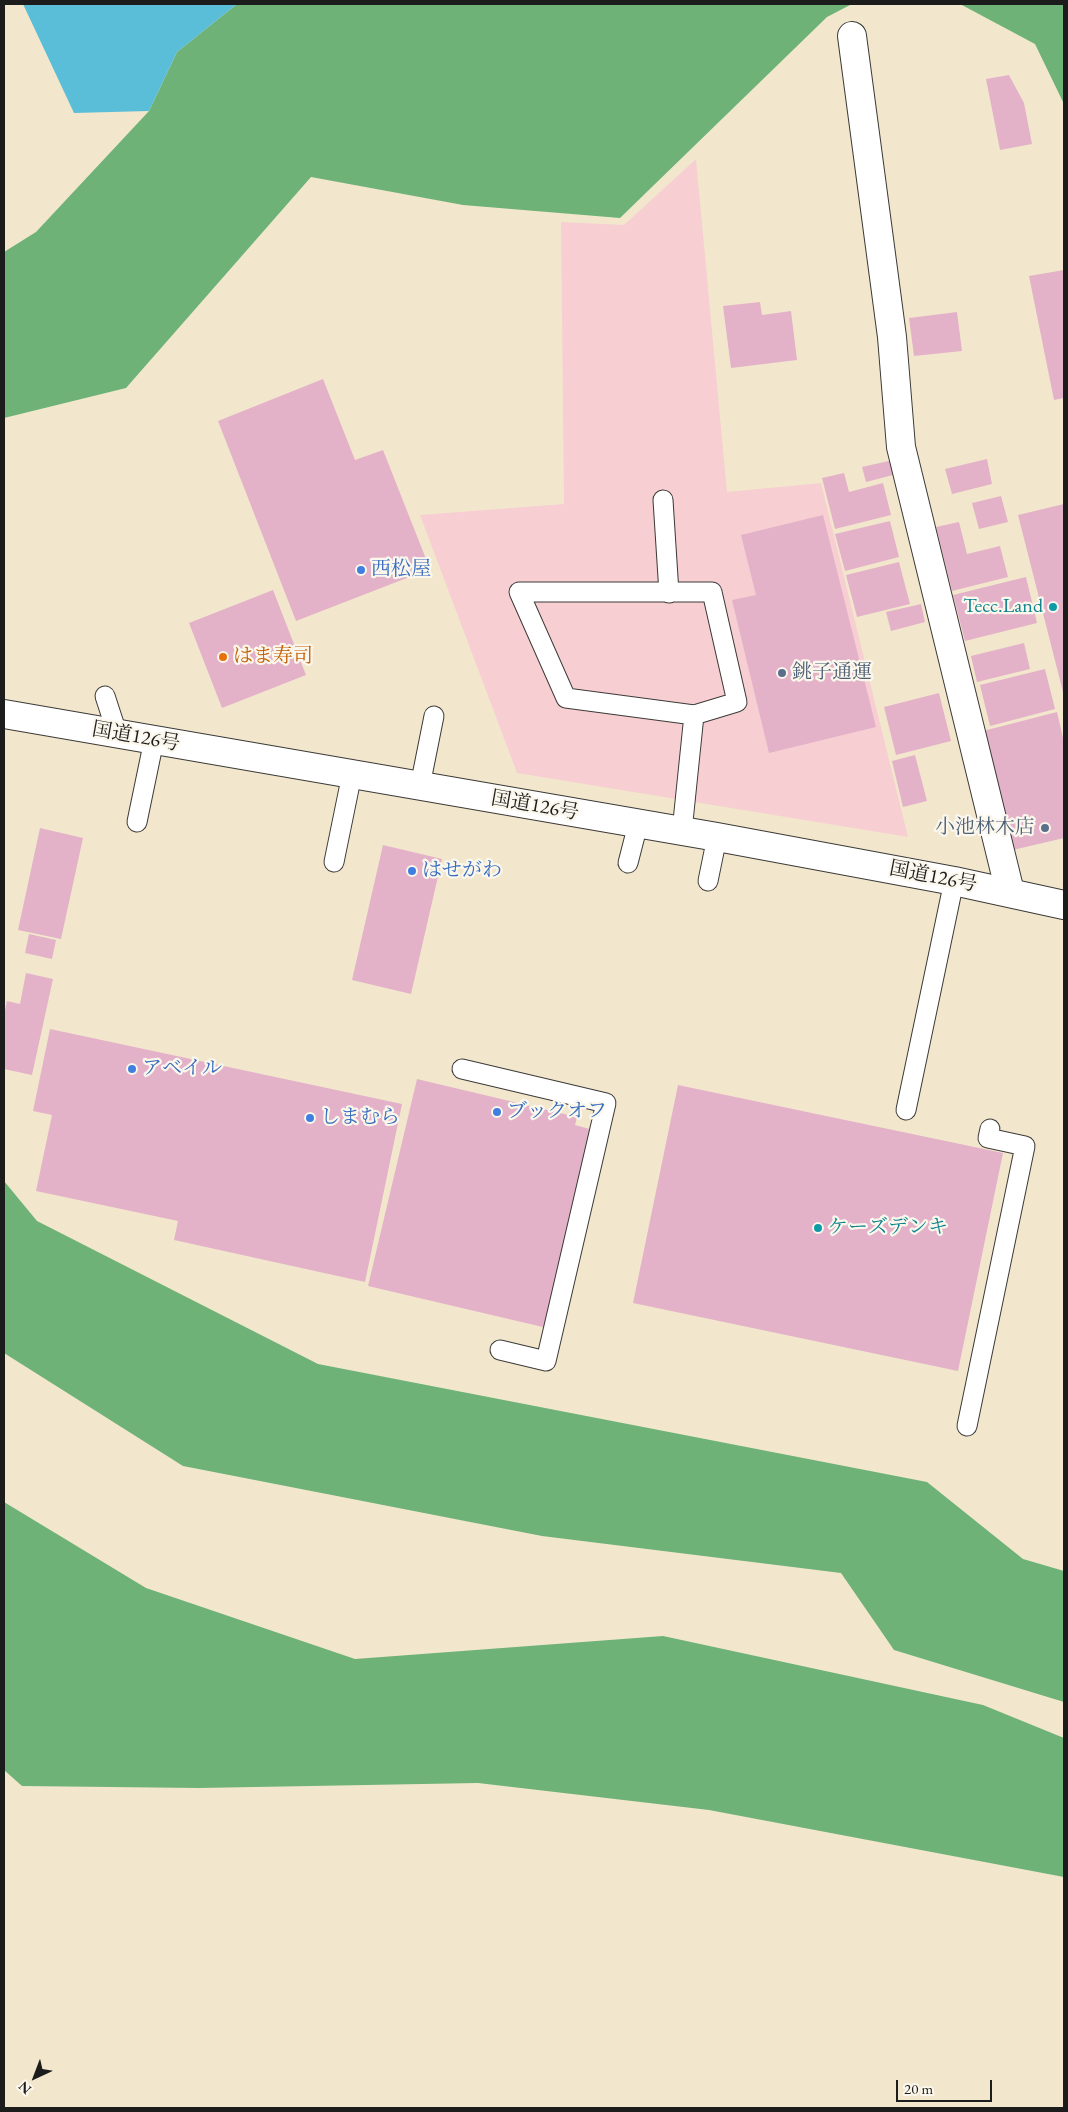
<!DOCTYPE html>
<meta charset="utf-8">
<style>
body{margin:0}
#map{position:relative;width:1068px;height:2112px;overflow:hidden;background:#f2e7cd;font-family:"EB Garamond",serif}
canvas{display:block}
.frame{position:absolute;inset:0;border:5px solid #1c1c1c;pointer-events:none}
.north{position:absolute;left:10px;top:2052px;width:50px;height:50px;-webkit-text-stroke:4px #fbf7ec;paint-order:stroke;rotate:223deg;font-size:14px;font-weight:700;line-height:20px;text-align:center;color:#1c1c1c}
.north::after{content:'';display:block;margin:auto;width:18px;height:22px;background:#1c1c1c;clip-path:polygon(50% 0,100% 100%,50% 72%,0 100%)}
.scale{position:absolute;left:896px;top:2080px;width:96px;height:22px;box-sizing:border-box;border:2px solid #1c1c1c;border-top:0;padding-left:6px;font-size:15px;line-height:18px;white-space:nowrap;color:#1c1c1c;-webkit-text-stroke:4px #fbf7ec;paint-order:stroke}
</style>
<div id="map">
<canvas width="1068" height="2112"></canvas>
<div class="frame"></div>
<div class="north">N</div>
<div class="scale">20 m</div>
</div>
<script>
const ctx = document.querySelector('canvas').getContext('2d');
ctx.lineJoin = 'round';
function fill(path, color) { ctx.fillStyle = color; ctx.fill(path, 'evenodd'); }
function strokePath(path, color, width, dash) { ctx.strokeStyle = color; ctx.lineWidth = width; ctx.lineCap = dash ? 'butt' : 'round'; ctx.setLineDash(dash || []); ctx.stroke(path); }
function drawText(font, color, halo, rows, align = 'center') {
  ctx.font = font + ' "EB Garamond","Noto Serif JP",serif'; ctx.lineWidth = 4.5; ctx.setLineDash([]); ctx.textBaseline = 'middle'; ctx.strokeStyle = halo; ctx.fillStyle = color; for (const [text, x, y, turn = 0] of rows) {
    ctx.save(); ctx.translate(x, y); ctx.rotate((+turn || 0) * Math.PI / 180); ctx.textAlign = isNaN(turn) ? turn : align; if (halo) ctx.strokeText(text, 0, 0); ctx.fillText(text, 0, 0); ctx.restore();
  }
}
const built = new Path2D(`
 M 696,159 L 727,492 L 821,483 L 908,837 L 517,773 L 420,515 L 564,504 L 561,222 L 624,225 Z`);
const forest = new Path2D(`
 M 237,4 L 852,4 L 827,17 L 620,218 L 463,205 L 311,177 L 126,388 L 4,418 L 4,252 L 36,232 L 149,111 L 177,52 Z
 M 960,4 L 1064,4 L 1064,104 L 1035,44 Z
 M 4,1181 L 37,1221 L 318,1364 L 927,1482 L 1023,1559 L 1064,1571 L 1064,1702 L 894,1650 L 841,1573 L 542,1536 L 183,1466 L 4,1353 Z
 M 4,1502 L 146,1588 L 355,1659 L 663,1636 L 983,1705 L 1064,1738 L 1064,1877 L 709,1810 L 478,1783 L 199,1788 L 22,1786 L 4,1770 Z`);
const water = new Path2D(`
 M 23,4 L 237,4 L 177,52 L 149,111 L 74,113 Z`);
const building = new Path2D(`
 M 1009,75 L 1024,103 L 1032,144 L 1000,150 L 986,79 Z
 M 1064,270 L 1064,398 L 1054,400 L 1029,276 Z
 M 760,302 L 762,315 L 791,311 L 797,360 L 731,368 L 723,306 Z
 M 957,312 L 962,351 L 914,356 L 909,318 Z
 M 323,379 L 355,460 L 383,450 L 430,569 L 296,621 L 218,421 Z
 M 987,459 L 992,484 L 952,494 L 945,469 Z
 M 893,460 L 897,474 L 866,482 L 862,467 Z
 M 844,473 L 849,492 L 883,483 L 891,515 L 835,529 L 822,478 Z
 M 1001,496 L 1008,522 L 979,529 L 972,503 Z
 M 1064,504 L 1064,696 L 1018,515 Z
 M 823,515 L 876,727 L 769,753 L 732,600 L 756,595 L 741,535 Z
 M 890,521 L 899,557 L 845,571 L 835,534 Z
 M 959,522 L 967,554 L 1000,546 L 1008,577 L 952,591 L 936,527 Z
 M 899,562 L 910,604 L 857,617 L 846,575 Z
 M 1026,577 L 1037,623 L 965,641 L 953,595 Z
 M 273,590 L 306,675 L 222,708 L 189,623 Z
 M 921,604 L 925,622 L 891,631 L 886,612 Z
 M 1024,643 L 1030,669 L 977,682 L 971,656 Z
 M 1045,669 L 1055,709 L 990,726 L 980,685 Z
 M 939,693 L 951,741 L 896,755 L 884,707 Z
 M 1057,712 L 1064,742 L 1064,838 L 1013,850 L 983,731 Z
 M 915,755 L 927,801 L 903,807 L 892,761 Z
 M 40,828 L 83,838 L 61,939 L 18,930 Z
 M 383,845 L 442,859 L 411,994 L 352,980 Z
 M 29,934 L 56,940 L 52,959 L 25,953 Z
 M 26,973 L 53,979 L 32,1075 L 4,1069 L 4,1015 L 7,1001 L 20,1004 Z
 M 50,1029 L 402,1104 L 365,1282 L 174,1240 L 178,1221 L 36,1191 L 52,1115 L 33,1111 Z
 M 417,1079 L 577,1117 L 575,1125 L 593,1130 L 547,1328 L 368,1286 Z
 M 678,1085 L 1003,1153 L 958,1371 L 633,1303 Z`);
const lane = new Path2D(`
 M 663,500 L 669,593
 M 519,592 L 712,592 L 737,702 L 694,715 L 566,698 Z
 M 105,696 L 117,733
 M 420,786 L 434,716
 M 137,822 L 154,740
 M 682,831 L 694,715
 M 334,862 L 352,774
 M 628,863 L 638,824
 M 708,881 L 717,837
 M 462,1069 L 606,1103 L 546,1361 L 500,1350
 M 906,1110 L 954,881
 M 967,1426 L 1025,1146 L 988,1138 L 990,1129`);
const street = new Path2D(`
 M 852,36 L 892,337 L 901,447 L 1010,892`);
const highway = new Path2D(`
 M 4,714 L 717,837 L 954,881 L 1064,905`);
const markers = [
 [361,570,5,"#3f7fe0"],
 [1053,607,5,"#0f9aa8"],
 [223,657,5,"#e8710a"],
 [782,673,5,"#5c6f8a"],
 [1045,828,5,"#5c6f8a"],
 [412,871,5,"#3f7fe0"],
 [132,1069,5,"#3f7fe0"],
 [497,1112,5,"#3f7fe0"],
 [310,1118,5,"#3f7fe0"],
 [818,1228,5,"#0f9aa8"]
];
const shopNames = [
 ["西松屋",371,570],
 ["はせがわ",422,871],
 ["アベイル",142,1069],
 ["ブックオフ",507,1112],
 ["しまむら",320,1118]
];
const cultureNames = [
 ["Tecc.Land",1043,607],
 ["ケーズデンキ",828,1228,"left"]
];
const foodNames = [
 ["はま寿司",233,657]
];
const serviceNames = [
 ["銚子通運",792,673],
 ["小池林木店",1035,828,"right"]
];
const streetNames = [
 ["国道126号",136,737,10],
 ["国道126号",535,806,10],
 ["国道126号",933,877,11]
];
fill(built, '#f7cfd2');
fill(forest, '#6eb277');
fill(water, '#5abed8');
fill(building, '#e3b2c8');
strokePath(lane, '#3c3a37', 21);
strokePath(street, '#3c3a37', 30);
strokePath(highway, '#3c3a37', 30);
strokePath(lane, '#fff', 19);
strokePath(street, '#fff', 28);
strokePath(highway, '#fff', 28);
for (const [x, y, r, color] of markers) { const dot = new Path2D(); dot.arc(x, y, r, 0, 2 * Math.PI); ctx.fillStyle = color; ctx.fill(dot); strokePath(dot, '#fbf7ec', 2); }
drawText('20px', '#366cbe', '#fbf7ec', shopNames, 'left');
drawText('20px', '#0d838f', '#fbf7ec', cultureNames, 'right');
drawText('20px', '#c56008', '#fbf7ec', foodNames, 'left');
drawText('20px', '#4e5e75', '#fbf7ec', serviceNames, 'left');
drawText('20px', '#1c1c1c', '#fbf7ec', streetNames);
</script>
